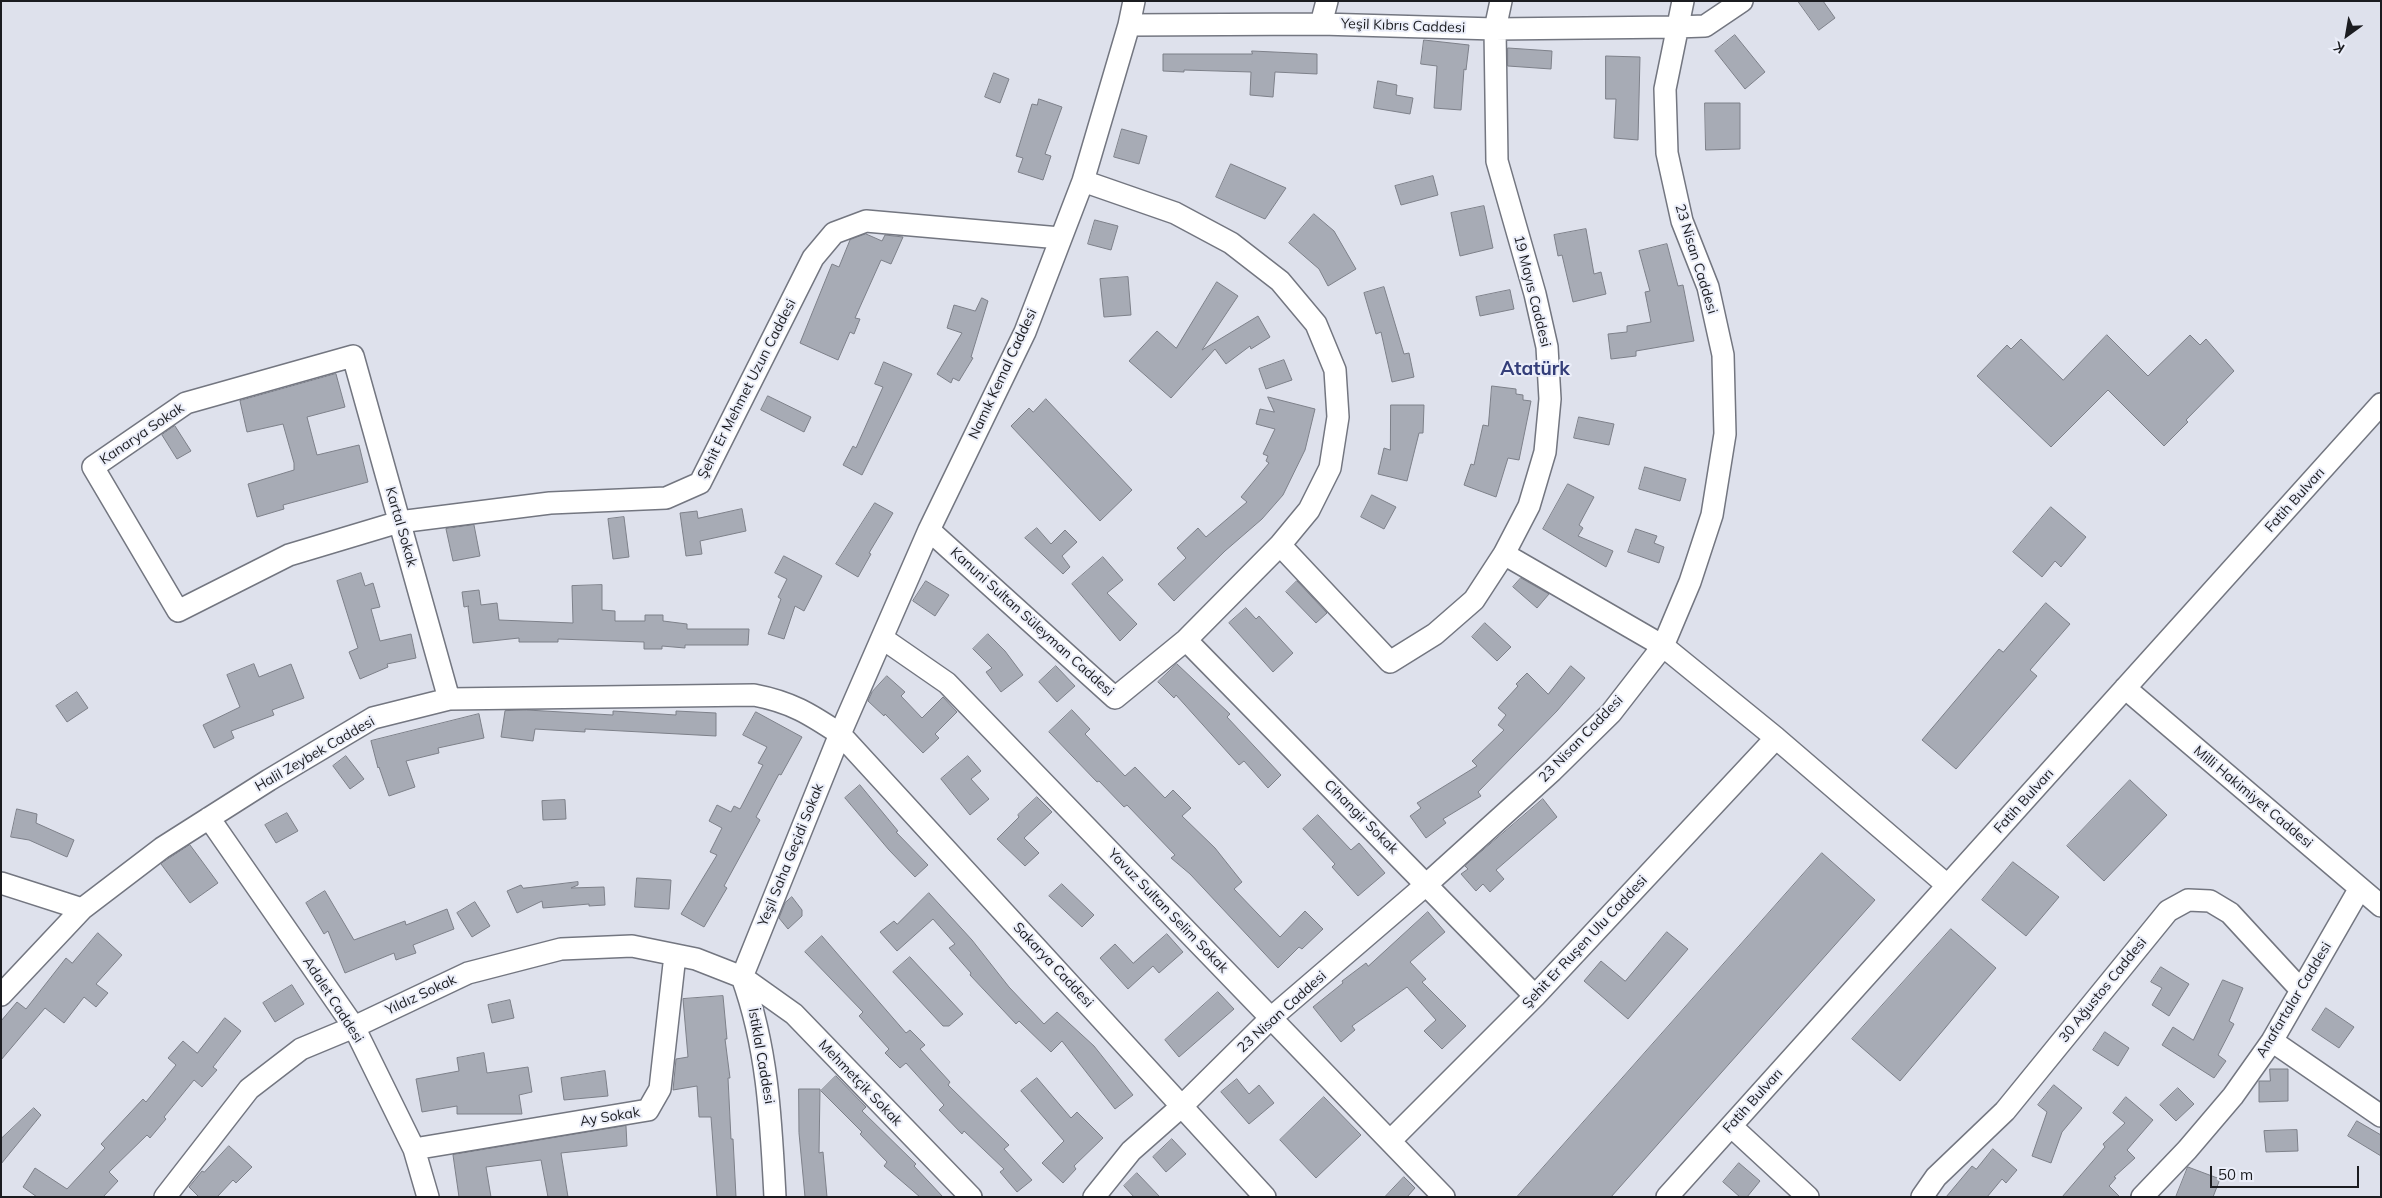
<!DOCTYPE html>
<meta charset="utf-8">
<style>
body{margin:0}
#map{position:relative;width:2382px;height:1198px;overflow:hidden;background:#dee1ec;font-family:Mulish,sans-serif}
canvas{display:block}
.frame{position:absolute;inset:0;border:2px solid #1b1c20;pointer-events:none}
.north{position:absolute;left:2322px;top:10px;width:50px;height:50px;-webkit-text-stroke:4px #ebeef9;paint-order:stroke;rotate:212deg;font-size:14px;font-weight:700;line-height:20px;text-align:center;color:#1b1c20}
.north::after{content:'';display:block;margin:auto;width:18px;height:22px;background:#1b1c20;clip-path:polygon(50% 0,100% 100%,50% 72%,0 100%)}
.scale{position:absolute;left:2210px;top:1166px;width:149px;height:22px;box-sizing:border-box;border:2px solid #1b1c20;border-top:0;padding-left:6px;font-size:15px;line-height:18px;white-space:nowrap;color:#1b1c20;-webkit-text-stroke:4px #ebeef9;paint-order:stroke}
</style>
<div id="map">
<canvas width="2382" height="1198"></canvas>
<div class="frame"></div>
<div class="north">K</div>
<div class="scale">50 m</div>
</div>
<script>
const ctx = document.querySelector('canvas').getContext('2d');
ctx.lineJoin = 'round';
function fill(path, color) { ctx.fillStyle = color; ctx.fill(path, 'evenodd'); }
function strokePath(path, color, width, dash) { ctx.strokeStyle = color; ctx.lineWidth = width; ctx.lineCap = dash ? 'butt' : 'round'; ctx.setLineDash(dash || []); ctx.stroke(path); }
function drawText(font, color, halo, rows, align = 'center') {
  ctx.font = font + ' Mulish,sans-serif'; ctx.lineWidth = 4; ctx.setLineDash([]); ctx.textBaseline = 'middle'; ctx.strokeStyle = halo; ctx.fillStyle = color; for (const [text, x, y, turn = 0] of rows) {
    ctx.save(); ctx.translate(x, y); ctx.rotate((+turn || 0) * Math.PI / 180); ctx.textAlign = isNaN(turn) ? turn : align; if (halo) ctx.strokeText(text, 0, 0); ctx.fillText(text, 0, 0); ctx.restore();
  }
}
const building = new Path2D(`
 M 1798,1 L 1823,1 L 1835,18 L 1819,30 Z
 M 1735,35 L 1765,72 L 1745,89 L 1715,51 Z
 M 1424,40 L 1469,45 L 1466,70 L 1464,69 L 1461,110 L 1434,108 L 1437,66 L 1421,64 Z
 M 1508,48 L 1552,51 L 1551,69 L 1508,66 Z
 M 1252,51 L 1317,54 L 1317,74 L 1275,72 L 1273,97 L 1250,95 L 1251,72 L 1184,70 L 1184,72 L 1163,71 L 1163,54 L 1252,54 Z
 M 1606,56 L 1640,57 L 1638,140 L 1614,138 L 1616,99 L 1606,99 Z
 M 994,73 L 1009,79 L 1000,103 L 985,97 Z
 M 1378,81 L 1397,85 L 1396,95 L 1413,98 L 1410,114 L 1374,108 Z
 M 1039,99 L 1062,107 L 1045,154 L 1051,156 L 1043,180 L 1018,172 L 1023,158 L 1016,156 L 1032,104 L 1037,105 Z
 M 1705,103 L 1740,103 L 1740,149 L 1706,150 Z
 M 1122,129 L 1147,136 L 1139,164 L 1114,157 Z
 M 1231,164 L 1286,188 L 1265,219 L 1216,197 Z
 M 1433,176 L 1438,195 L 1401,205 L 1395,186 Z
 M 1484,206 L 1493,248 L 1460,256 L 1451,213 Z
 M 1314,214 L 1334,231 L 1356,269 L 1328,286 L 1319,269 L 1289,243 Z
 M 1095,220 L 1118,226 L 1111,250 L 1088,244 Z
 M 1586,229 L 1594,274 L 1601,272 L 1606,294 L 1573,302 L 1562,255 L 1558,256 L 1554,235 Z
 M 866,234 L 882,241 L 885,235 L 903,237 L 891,264 L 881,260 L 855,318 L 860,319 L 854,334 L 850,332 L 838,360 L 800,343 L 832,264 L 839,267 L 850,240 Z
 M 1667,244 L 1678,286 L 1683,285 L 1694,341 L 1636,351 L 1636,356 L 1611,359 L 1608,334 L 1627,332 L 1627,326 L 1651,322 L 1645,292 L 1650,291 L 1639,251 Z
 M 1128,277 L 1131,315 L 1104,317 L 1100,279 Z
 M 1217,282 L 1238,296 L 1202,350 L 1258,316 L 1270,337 L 1251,349 L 1250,346 L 1226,364 L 1215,349 L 1171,398 L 1129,361 L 1157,331 L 1176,348 Z
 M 1384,287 L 1404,354 L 1409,353 L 1414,377 L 1392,382 L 1381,332 L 1376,334 L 1364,293 Z
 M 1510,290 L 1514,309 L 1480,316 L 1476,297 Z
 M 982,298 L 988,301 L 971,357 L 973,358 L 959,381 L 953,378 L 951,383 L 937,374 L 962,333 L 947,328 L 954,305 L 975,311 Z
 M 2107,335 L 2148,376 L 2190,335 L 2200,345 L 2206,339 L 2234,371 L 2186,420 L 2188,422 L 2164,446 L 2108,390 L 2051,447 L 1977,376 L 2007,345 L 2011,349 L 2021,339 L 2063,380 Z
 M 1284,360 L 1292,380 L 1266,389 L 1259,369 Z
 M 884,362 L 912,374 L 862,475 L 843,465 L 853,446 L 856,448 L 883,387 L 875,384 Z
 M 336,374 L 345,407 L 307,417 L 317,455 L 359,445 L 368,482 L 283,505 L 284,509 L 257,517 L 248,484 L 294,470 L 294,463 L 283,424 L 247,432 L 240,401 Z
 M 1492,386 L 1516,389 L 1516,394 L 1523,395 L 1523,400 L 1531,401 L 1519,460 L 1508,458 L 1496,497 L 1464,485 L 1471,464 L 1474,465 L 1483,425 L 1488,426 Z
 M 768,396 L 811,417 L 804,432 L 761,410 Z
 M 1268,397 L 1315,409 L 1305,450 L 1283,495 L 1262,519 L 1225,551 L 1174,601 L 1158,584 L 1186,558 L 1177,548 L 1198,528 L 1206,537 L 1247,502 L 1241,497 L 1269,463 L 1266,461 L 1268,456 L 1263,454 L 1275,429 L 1256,424 L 1260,409 L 1274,412 Z
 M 1046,399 L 1132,490 L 1100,521 L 1011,426 L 1029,408 L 1033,412 Z
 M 1391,405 L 1424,405 L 1423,433 L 1419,433 L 1407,481 L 1378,474 L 1384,448 L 1390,450 Z
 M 1579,417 L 1614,424 L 1609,445 L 1574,438 Z
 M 175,426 L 191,451 L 177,459 L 162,435 Z
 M 1645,467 L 1686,479 L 1680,501 L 1639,489 Z
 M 1568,484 L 1594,497 L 1579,525 L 1583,528 L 1578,536 L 1613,551 L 1606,567 L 1543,529 Z
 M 1372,495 L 1396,507 L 1384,529 L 1361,517 Z
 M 875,503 L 893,513 L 869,553 L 871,554 L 858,577 L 836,564 Z
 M 2051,507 L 2086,537 L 2061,567 L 2055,561 L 2042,577 L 2013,552 Z
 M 742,509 L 746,531 L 700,541 L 702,554 L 686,556 L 680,513 L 697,511 L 698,518 Z
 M 624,517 L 629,557 L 613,559 L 608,519 Z
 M 474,525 L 480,556 L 453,561 L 446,529 Z
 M 1037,528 L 1051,544 L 1065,530 L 1077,542 L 1062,556 L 1070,567 L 1063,574 L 1025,538 Z
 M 1636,529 L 1657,536 L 1654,543 L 1664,547 L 1659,563 L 1628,552 Z
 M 784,556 L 822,576 L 804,611 L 795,606 L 784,639 L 768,634 L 781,599 L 778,597 L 787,579 L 775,573 Z
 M 1103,557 L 1123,580 L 1107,593 L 1137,624 L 1120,641 L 1072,584 Z
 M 361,573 L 365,586 L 373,583 L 380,607 L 371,609 L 380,641 L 411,634 L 416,658 L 387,664 L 388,667 L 360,679 L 349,652 L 358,648 L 337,581 Z
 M 1521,578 L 1549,594 L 1537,608 L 1513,587 Z
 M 926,581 L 949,595 L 935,616 L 913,601 Z
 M 1297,581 L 1327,613 L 1316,623 L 1286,592 Z
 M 602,585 L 602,610 L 615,611 L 615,621 L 645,621 L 645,615 L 663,615 L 663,621 L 687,624 L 687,629 L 749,629 L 748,645 L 685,645 L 685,648 L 662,646 L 662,649 L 644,649 L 644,642 L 558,639 L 558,642 L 519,642 L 519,638 L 473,643 L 468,607 L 469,606 L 464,607 L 462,592 L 479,590 L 481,605 L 497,603 L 499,620 L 573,623 L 572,586 Z
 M 2046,603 L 2070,624 L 2030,670 L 2037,676 L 1956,769 L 1922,740 L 1999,649 L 2003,652 Z
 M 1246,608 L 1256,619 L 1259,616 L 1293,653 L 1273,672 L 1229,623 Z
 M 1485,623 L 1511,647 L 1497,661 L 1472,637 Z
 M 988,634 L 1005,651 L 1023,675 L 1001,692 L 986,672 L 992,668 L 973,649 Z
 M 254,664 L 259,677 L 291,664 L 304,698 L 272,710 L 274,715 L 231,731 L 234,738 L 214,748 L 203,725 L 240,707 L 227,675 Z
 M 1177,664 L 1230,714 L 1227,717 L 1281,775 L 1268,788 L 1244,761 L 1239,765 L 1176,695 L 1174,698 L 1158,682 Z
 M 1056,666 L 1075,686 L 1057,702 L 1039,682 Z
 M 1571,666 L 1585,678 L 1557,711 L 1478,792 L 1481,796 L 1443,819 L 1446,823 L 1426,838 L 1410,816 L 1421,808 L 1417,803 L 1477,766 L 1472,761 L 1504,730 L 1498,725 L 1506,715 L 1498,708 L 1518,686 L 1516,684 L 1527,673 L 1548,694 Z
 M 887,676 L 905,692 L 901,696 L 922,718 L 943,697 L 957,712 L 935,734 L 939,738 L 923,753 L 885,714 L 884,716 L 868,701 L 872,692 Z
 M 77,692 L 88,708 L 67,722 L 56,706 Z
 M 527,710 L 613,715 L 613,711 L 676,715 L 676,711 L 716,713 L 716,736 L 585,729 L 585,732 L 535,729 L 533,741 L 501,737 L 505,711 Z
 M 1072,710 L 1090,729 L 1085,734 L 1125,776 L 1135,767 L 1165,798 L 1173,790 L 1191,808 L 1182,816 L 1215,848 L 1242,882 L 1234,889 L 1280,937 L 1305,911 L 1323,929 L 1302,949 L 1299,947 L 1278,968 L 1190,874 L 1171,858 L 1175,855 L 1127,805 L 1124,807 L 1099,781 L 1097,782 L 1049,732 Z
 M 756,712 L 802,737 L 781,775 L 779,774 L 756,817 L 760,820 L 724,886 L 727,888 L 704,927 L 681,914 L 717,855 L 710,852 L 722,828 L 709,821 L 717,805 L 731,812 L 734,806 L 740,809 L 763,765 L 758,763 L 767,747 L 743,735 Z
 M 479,714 L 484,738 L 438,748 L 439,753 L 406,761 L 415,787 L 389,796 L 379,767 L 378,768 L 371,741 Z
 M 346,756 L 364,779 L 350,789 L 333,766 Z
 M 968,756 L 981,771 L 971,779 L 989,799 L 970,815 L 941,779 Z
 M 2130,780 L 2167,815 L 2104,881 L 2067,846 Z
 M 860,785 L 898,831 L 896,832 L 928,865 L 915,877 L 889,850 L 845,798 Z
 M 1037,797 L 1052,812 L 1024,838 L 1039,853 L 1025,866 L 997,839 L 1019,817 L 1018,815 Z
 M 1543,799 L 1557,817 L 1496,870 L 1504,879 L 1490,892 L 1483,884 L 1476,891 L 1461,874 L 1468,869 L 1465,866 Z
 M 565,800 L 566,819 L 543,820 L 542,801 Z
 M 17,809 L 37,814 L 36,823 L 74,840 L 67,857 L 29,840 L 11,837 Z
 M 287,813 L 298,831 L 276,843 L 265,825 Z
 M 1318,815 L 1351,850 L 1359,843 L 1385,873 L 1358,896 L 1332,867 L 1335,864 L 1303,829 Z
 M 190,845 L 218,883 L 190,903 L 161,864 Z
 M 1822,853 L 1875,900 L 1729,1064 L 1611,1197 L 1517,1197 Z
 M 2013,862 L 2059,897 L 2026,936 L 1982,900 Z
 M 637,878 L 671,880 L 669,909 L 635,907 Z
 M 578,882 L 578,885 L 571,888 L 604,887 L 605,905 L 589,906 L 589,904 L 543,908 L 542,901 L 517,913 L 507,891 L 521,885 L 523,888 Z
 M 1062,884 L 1094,915 L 1082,927 L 1049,896 Z
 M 325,891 L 354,940 L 405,921 L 406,925 L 447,909 L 454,929 L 413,945 L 416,953 L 396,960 L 394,953 L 345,973 L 328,931 L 324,934 L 306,903 Z
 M 929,893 L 972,940 L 1009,987 L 1044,1024 L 1057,1012 L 1094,1046 L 1133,1095 L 1115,1109 L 1062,1041 L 1051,1052 L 1019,1021 L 1016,1024 L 970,975 L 971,973 L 949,948 L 955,944 L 933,919 L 897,951 L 880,932 L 894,921 L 897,924 Z
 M 792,897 L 802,910 L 802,916 L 788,929 L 779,918 L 785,903 Z
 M 475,902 L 490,926 L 472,937 L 457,913 Z
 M 1428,912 L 1445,932 L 1410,962 L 1426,979 L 1422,982 L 1466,1026 L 1442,1049 L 1424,1031 L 1436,1020 L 1407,987 L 1352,1026 L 1355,1030 L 1341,1042 L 1313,1007 L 1343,983 L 1342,981 L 1366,963 L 1368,966 Z
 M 1951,929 L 1996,968 L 1900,1081 L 1852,1039 Z
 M 1667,932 L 1688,949 L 1628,1019 L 1584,981 L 1601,961 L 1625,981 Z
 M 98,933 L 122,955 L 96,984 L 108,993 L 96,1007 L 84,997 L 64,1023 L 45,1008 L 1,1060 L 1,1021 L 17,1002 L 26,1009 L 66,958 L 72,963 Z
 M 1167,934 L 1183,952 L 1159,973 L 1153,966 L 1128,989 L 1100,958 L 1115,944 L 1133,963 Z
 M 822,936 L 906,1033 L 910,1030 L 925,1045 L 920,1049 L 950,1082 L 948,1085 L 1009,1145 L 1004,1149 L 1032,1180 L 1017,1192 L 1000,1172 L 1004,1169 L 964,1131 L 962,1134 L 939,1110 L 944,1105 L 906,1063 L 900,1068 L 885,1053 L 889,1049 L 859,1016 L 863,1012 L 805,952 Z
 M 910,957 L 963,1014 L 949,1026 L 943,1026 L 893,972 Z
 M 2161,967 L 2189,984 L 2169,1016 L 2152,1005 L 2162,988 L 2151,982 Z
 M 2223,980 L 2243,988 L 2229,1021 L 2234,1024 L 2218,1055 L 2226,1061 L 2214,1078 L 2162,1045 L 2173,1027 L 2193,1040 Z
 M 292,985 L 304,1004 L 275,1022 L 263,1003 Z
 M 1218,992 L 1234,1009 L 1179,1057 L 1165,1040 Z
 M 723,996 L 727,1039 L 725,1039 L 730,1078 L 728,1078 L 731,1139 L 733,1139 L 736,1197 L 717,1197 L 711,1117 L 699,1117 L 697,1086 L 673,1090 L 676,1059 L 688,1057 L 683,999 Z
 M 510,1000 L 514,1018 L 492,1023 L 488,1005 Z
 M 2326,1008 L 2354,1027 L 2339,1048 L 2312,1030 Z
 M 225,1018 L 241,1031 L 213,1067 L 217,1070 L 202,1087 L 194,1080 L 164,1117 L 166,1119 L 150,1138 L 147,1135 L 109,1172 L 118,1181 L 103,1197 L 37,1197 L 23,1187 L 35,1168 L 67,1189 L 105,1148 L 101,1144 L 143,1099 L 146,1102 L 176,1065 L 168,1058 L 183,1041 L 197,1053 Z
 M 2105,1032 L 2129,1048 L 2118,1066 L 2093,1050 Z
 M 484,1053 L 487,1073 L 528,1067 L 532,1092 L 519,1095 L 522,1114 L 457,1114 L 457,1106 L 422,1112 L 416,1079 L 459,1071 L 457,1058 Z
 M 2270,1069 L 2288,1069 L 2288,1101 L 2259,1102 L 2259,1081 L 2270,1081 Z
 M 605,1071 L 608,1096 L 564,1100 L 561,1078 Z
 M 836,1076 L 866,1107 L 862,1111 L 916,1164 L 914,1166 L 943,1197 L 920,1197 L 884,1166 L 887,1162 L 860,1134 L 862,1132 L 821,1091 Z
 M 1037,1078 L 1071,1118 L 1077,1112 L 1103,1138 L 1074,1166 L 1076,1169 L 1063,1183 L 1042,1163 L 1064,1141 L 1021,1091 Z
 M 1237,1079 L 1249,1094 L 1259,1085 L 1274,1103 L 1249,1124 L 1221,1092 Z
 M 2054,1085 L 2082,1108 L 2062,1132 L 2051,1163 L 2032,1156 L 2047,1112 L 2038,1105 Z
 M 2178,1088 L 2194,1104 L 2176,1121 L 2160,1105 Z
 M 799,1089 L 820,1089 L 819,1153 L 823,1152 L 827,1197 L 805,1197 L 799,1133 Z
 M 1324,1097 L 1361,1135 L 1316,1178 L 1280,1140 Z
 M 2126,1097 L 2153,1120 L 2127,1150 L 2135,1158 L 2114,1177 L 2116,1178 L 2109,1186 L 2120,1197 L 2062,1197 L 2105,1147 L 2103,1144 L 2125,1123 L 2113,1113 Z
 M 34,1108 L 41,1115 L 1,1164 L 1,1139 Z
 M 2357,1121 L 2381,1135 L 2381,1156 L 2348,1136 Z
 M 626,1126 L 627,1146 L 561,1153 L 568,1197 L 548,1197 L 541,1160 L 486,1167 L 491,1197 L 459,1197 L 453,1155 Z
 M 2297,1130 L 2298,1151 L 2266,1152 L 2264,1131 Z
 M 1172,1139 L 1186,1154 L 1166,1172 L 1153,1157 Z
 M 229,1146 L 252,1167 L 236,1183 L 233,1180 L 217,1197 L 199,1197 L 189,1187 L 202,1171 L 204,1172 Z
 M 1993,1149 L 2017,1170 L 2006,1183 L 2002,1179 L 1987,1197 L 1946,1197 L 1972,1166 L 1976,1169 Z
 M 1739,1163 L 1760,1181 L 1747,1197 L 1740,1197 L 1723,1182 Z
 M 2188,1167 L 2220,1179 L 2213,1197 L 2176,1197 Z
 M 1137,1173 L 1160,1197 L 1134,1197 L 1124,1186 Z
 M 1404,1177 L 1415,1188 L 1407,1197 L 1385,1197 Z`);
const minor = new Path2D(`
 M 1321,24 L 1327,1
 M 1129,25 L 1321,24 L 1495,29 L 1676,27 L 1705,26 L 1742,1
 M 929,530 L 1115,698 L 1186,640 L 1280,545 L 1309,510 L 1330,468 L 1338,417 L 1335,370 L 1316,324 L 1280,281 L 1231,243 L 1175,213 L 1083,181
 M 1280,545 L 1390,662 L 1435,634 L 1474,600 L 1504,554 L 1529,506 L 1545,452 L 1550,399 L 1547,347 L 1535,294 L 1497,161 L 1495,29 L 1501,1
 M 1504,554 L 1663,646 L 1776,738 L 1947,885
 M 882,638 L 947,683 L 1444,1197
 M 1186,640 L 1535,996
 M 2125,688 L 2381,906
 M 449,699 L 353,356 L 186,403 L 93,467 L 178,611 L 289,555 L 399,522 L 550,503 L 666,498 L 700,483 L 813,258 L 834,233 L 866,221 L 1060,238
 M 209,818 L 354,1027 L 414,1149 L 428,1197
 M 1,883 L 82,909
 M 742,977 L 840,734 L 929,530 L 1025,332 L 1083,181 L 1129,25 L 1134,1
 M 742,977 C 768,1049 771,1121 775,1197
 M 1,995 L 82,909 L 162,848 L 269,780 L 373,718 L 449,699 L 754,695 C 791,702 810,714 840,734 L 1265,1197
 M 2272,1041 L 2381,1116
 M 1731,1126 L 1808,1197
 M 1390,1141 L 1535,996 L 1776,738
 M 414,1149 L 648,1110 L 660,1089 L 675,955
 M 165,1197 L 249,1089 L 301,1049 L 354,1027 L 468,973 L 561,949 L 632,946 L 696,959 L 742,977 L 794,1014 L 971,1197
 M 1094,1197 L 1131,1151 L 1182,1106 L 1271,1018 L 1427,884 L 1552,771 L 1611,713 L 1663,646 L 1690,582 L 1712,515 L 1725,434 L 1723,355 L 1708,287 L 1682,221 L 1667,153 L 1665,89 L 1683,1
 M 1667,1197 L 2381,404
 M 1922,1197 L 1936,1177 L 2005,1111 L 2168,911 L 2188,900 L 2210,901 L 2230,913 L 2301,990
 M 2142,1197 L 2187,1150 L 2233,1096 L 2272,1041 L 2360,888`);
const streetNames = [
 ["Yeşil Kıbrıs Caddesi",1403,26,2],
 ["23 Nisan Caddesi",1696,259,73],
 ["19 Mayıs Caddesi",1532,291,76],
 ["Namık Kemal Caddesi",1003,374,-65],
 ["Şehit Er Mehmet Uzun Caddesi",747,389,-63],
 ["Kanarya Sokak",142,434,-34],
 ["Fatih Bulvarı",2295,500,-48],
 ["Kartal Sokak",401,527,74],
 ["Kanuni Sultan Süleyman Caddesi",1032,622,42],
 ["23 Nisan Caddesi",1581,739,-46],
 ["Halil Zeybek Caddesi",315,754,-30],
 ["Milli Hakimiyet Caddesi",2253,797,40],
 ["Fatih Bulvarı",2024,801,-48],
 ["Cihangir Sokak",1361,817,45],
 ["Yeşil Saha Geçidi Sokak",791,855,-68],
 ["Yavuz Sultan Selim Sokak",1168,911,46],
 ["Şehit Er Ruşen Ulu Caddesi",1585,942,-47],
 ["Sakarya Caddesi",1053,965,47],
 ["30 Ağustos Caddesi",2103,990,-51],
 ["Yıldız Sokak",421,995,-25],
 ["Adalet Caddesi",333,1000,57],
 ["Anafartalar Caddesi",2294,1000,-59],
 ["23 Nisan Caddesi",1282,1012,-42],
 ["İstiklal Caddesi",761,1056,80],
 ["Mehmetçik Sokak",860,1083,46],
 ["Fatih Bulvarı",1753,1101,-48],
 ["Ay Sokak",610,1117,-9]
];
const districtNames = [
 ["Atatürk",1535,369]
];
fill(building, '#a7abb5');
strokePath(building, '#7d8089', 1);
strokePath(minor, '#737680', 24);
strokePath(minor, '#fff', 21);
drawText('14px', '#1b1c20', '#ebeef9', streetNames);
drawText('bold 19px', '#343e79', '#ebeef9', districtNames);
</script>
